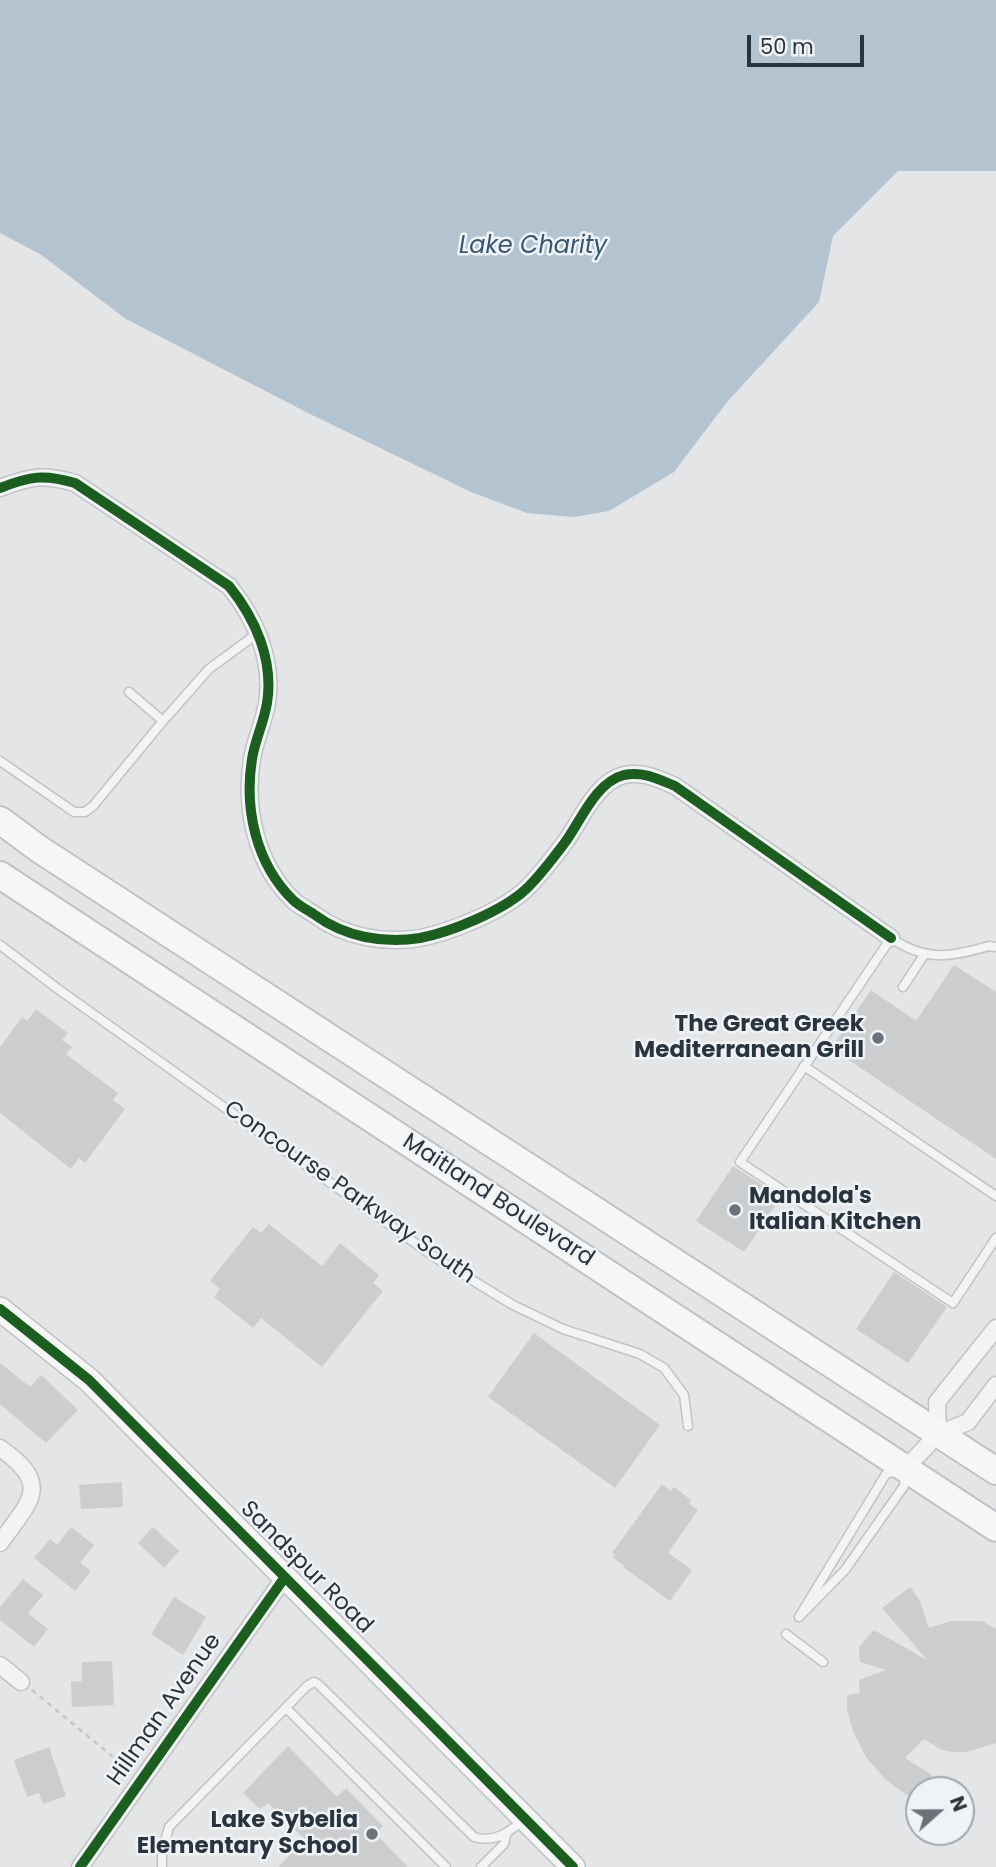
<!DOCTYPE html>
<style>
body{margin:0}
#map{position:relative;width:996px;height:1867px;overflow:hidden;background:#e3e5e7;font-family:Poppins,sans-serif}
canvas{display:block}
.north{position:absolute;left:905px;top:1776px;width:70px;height:70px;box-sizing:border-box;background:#f0f3f6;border:2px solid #a1a7ad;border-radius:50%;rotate:69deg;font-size:19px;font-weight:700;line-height:28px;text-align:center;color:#2a343f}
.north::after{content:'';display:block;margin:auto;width:24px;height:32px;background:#6b727a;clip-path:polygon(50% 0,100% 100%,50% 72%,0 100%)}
.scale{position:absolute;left:747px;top:35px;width:117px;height:32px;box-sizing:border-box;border:4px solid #2a343f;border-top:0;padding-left:9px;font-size:21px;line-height:24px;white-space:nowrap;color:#2a343f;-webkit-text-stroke:5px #f0f3f6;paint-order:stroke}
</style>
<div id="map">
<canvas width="996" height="1867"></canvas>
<div class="north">N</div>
<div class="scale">50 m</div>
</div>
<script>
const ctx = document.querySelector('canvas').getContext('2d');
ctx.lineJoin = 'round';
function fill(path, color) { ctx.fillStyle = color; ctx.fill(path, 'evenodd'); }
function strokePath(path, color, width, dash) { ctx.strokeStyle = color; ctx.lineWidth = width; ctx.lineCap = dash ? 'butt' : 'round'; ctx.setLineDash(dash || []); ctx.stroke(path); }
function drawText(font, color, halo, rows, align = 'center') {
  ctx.font = font + ' Poppins,sans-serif'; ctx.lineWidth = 5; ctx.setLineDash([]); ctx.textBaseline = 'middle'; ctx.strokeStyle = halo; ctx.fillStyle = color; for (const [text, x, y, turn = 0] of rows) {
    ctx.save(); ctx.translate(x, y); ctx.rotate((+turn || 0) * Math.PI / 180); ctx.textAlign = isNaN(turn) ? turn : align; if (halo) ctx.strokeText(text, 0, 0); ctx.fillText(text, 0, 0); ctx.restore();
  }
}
const water = new Path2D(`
 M 0,0 L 996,0 L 996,171 L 898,171 L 833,236 L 819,302 L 727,402 L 674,472 L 609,511 L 573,517 L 527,513 L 471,492 L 310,414 L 126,319 L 40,254 L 0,233 Z`);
const building = new Path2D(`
 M 954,965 L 996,992 L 996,1159 L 831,1048 L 871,990 L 916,1021 Z
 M 36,1009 L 68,1033 L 62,1040 L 72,1047 L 66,1054 L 118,1093 L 113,1100 L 125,1109 L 85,1163 L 79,1158 L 71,1169 L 0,1113 L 0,1047 L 22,1017 L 27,1021 Z
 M 733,1166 L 781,1197 L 744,1252 L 696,1221 Z
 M 269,1224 L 322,1266 L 340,1243 L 379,1275 L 373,1283 L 383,1291 L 322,1367 L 261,1318 L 253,1328 L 214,1297 L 220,1289 L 210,1281 L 253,1227 L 261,1233 Z
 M 894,1272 L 947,1307 L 908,1363 L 856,1329 Z
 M 534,1333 L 660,1425 L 615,1488 L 488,1397 Z
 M 0,1363 L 30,1387 L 41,1375 L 78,1410 L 46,1443 L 0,1404 Z
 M 122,1482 L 123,1507 L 81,1509 L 79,1485 Z
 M 662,1484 L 671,1491 L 674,1487 L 691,1500 L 689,1504 L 698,1510 L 668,1553 L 692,1570 L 670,1601 L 623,1567 L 624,1566 L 613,1557 L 615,1555 L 612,1553 Z
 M 71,1527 L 94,1545 L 80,1563 L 91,1571 L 75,1591 L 34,1558 L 50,1539 L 57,1545 Z
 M 153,1527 L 179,1551 L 164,1568 L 138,1543 Z
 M 23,1579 L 43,1595 L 28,1613 L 48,1629 L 34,1647 L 0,1620 L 0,1607 Z
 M 910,1587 L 919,1599 L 929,1628 L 951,1621 L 982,1621 L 996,1629 L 996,1743 L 967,1752 L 952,1752 L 940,1749 L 924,1739 L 905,1758 L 932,1775 L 923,1790 L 919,1790 L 916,1802 L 885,1779 L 866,1757 L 853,1731 L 847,1710 L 847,1695 L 860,1693 L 859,1680 L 886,1670 L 860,1662 L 859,1647 L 874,1630 L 927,1660 L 882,1608 Z
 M 174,1597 L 206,1617 L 183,1655 L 151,1634 Z
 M 112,1661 L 114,1705 L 72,1707 L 71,1682 L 82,1681 L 82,1662 Z
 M 288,1746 L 337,1797 L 346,1788 L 383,1826 L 375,1833 L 408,1867 L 278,1867 L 305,1839 L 268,1803 L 260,1809 L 243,1793 Z
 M 49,1747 L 66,1796 L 43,1804 L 39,1793 L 27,1797 L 14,1760 Z`);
const path = new Path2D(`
 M 32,1690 L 129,1770`);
const lane = new Path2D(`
 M 129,692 L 163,721
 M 0,761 L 74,812 L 85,812 L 93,806 L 163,721 L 209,669 L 258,633
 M 0,945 L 58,989 L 436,1258 L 513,1305 L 563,1329 L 640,1354 L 664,1368 L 684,1395 L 688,1426
 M 996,947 L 989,946 C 950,957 926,962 891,938 L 740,1162 L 953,1303 L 996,1238
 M 903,987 L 924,955
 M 804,1066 L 996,1196
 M 905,1469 L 904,1486 L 845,1570 L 799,1617 L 886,1474 Z
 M 786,1634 L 823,1662
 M 286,1708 L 446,1867
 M 162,1867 L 162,1852 L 169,1827 L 307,1686 L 314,1682 L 318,1684 L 474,1837 C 494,1843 508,1833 522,1821
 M 481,1867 L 504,1844 L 506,1835`);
const street = new Path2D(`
 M 0,488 C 31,476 44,474 75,483 L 229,586 C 255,618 274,660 267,703 C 264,722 255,740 252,759 C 244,809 256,864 293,900 C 299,906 308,910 315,915 C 345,937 384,944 420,938 C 451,932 502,911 525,890 C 540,876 554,857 566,841 C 581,820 596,782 624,775 C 643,771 658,779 675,786 L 891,938
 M 938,1434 L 937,1402 L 996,1328
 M 0,1448 C 53,1485 30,1501 0,1543
 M 905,1469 L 938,1434 L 968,1422 L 996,1385
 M 0,1665 L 21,1682
 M 80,1867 L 285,1577`);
const secondary = new Path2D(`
 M 0,1309 L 89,1380 L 573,1867`);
const primary = new Path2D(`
 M 0,820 L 39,849 L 996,1471
 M 0,875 L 996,1528`);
const cycleway = new Path2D(`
 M 0,488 C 31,476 44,474 75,483 L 229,586 C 255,618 274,660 267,703 C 264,722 255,740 252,759 C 244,809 256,864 293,900 C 299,906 308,910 315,915 C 345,937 384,944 420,938 C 451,932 502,911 525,890 C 540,876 554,857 566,841 C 581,820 596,782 624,775 C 643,771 658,779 675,786 L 891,938
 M 0,1309 L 89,1380 L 573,1867
 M 80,1867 L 285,1577`);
const markers = [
 [878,1038,7,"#6b727a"],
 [735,1210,7,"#6b727a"],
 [372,1834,7,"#6b727a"]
];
const poiNames = [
 ["The Great Greek",864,1025],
 ["Mediterranean Grill",864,1051],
 ["Mandola's",749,1197,"left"],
 ["Italian Kitchen",749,1223,"left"],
 ["Lake Sybelia",358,1821],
 ["Elementary School",358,1847]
];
const streetNames = [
 ["Concourse Parkway South",349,1193,35],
 ["Maitland Boulevard",498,1201,33],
 ["Sandspur Road",306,1568,45],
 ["Hillman Avenue",165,1710,-55]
];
const waterNames = [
 ["Lake Charity",533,247]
];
fill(water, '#b3c4d0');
fill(building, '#cbcdcf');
strokePath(lane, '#c1c3c5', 11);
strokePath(street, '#c1c3c5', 19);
strokePath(secondary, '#c1c3c5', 26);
strokePath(primary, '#bfc2c5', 30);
strokePath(path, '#c4c6c8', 2.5, [5, 5]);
strokePath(lane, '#f1f3f4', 8);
strokePath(street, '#f1f3f4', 16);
strokePath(secondary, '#f6f6f6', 23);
strokePath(primary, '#f6f6f6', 26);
strokePath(cycleway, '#1b5e20', 10);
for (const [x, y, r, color] of markers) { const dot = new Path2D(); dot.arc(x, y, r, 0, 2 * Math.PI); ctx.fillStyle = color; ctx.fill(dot); strokePath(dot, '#f0f3f6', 2.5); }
drawText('bold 23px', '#2a343f', '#f0f3f6', poiNames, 'right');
drawText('23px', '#2a343f', '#f0f3f6', streetNames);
drawText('italic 24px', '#375771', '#f0f3f6', waterNames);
</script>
